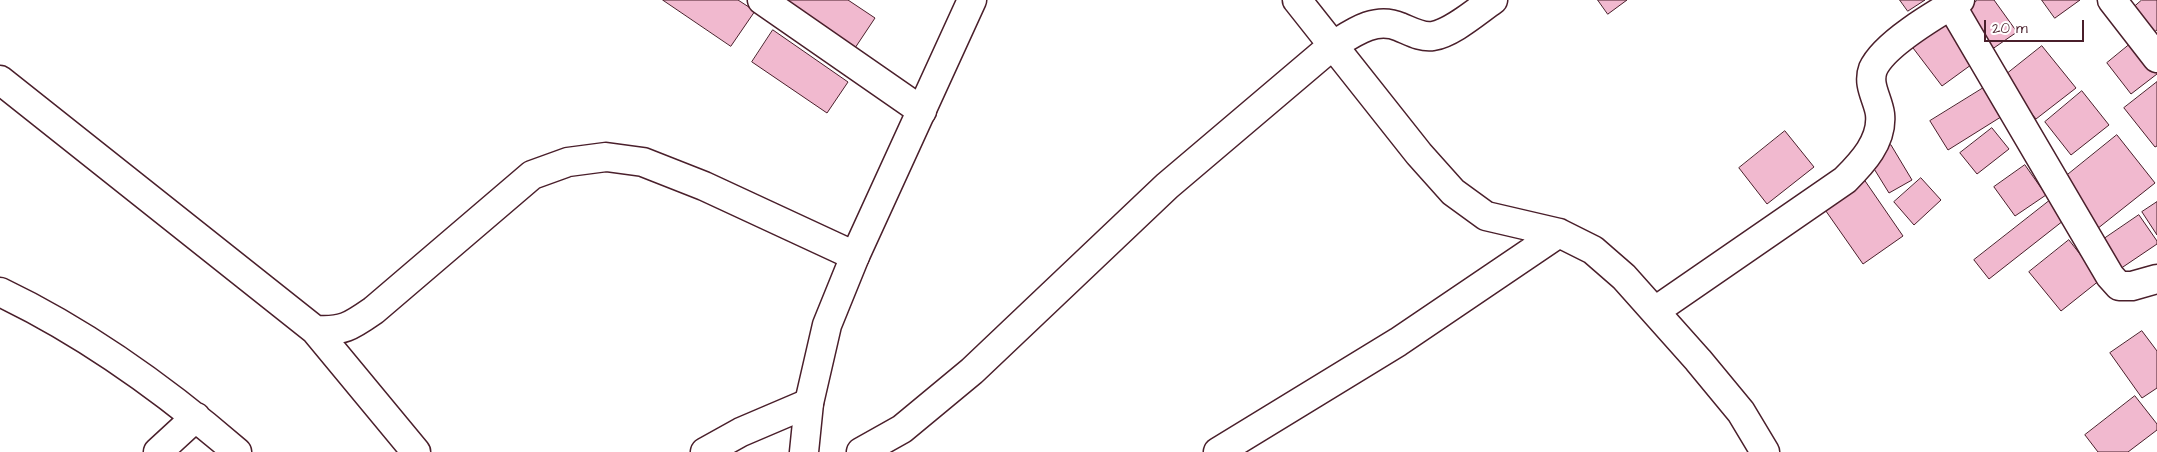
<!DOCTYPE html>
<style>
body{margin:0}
#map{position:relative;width:2157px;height:452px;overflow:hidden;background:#fff;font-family:"Architects Daughter",sans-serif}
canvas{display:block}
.scale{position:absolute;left:1984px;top:20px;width:100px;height:22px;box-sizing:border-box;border:2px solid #4a1f2b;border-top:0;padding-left:6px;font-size:15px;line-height:18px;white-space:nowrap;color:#4a1f2b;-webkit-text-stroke:4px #fff;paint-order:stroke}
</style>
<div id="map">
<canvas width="2157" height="452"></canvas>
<div class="scale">20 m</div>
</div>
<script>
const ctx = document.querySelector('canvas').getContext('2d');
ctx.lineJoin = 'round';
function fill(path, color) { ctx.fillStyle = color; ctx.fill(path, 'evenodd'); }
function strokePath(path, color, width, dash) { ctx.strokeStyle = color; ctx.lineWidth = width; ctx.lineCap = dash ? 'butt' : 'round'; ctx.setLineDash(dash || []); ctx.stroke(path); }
const building = new Path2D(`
 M 663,0 L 738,0 L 755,11 L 731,46 Z
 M 784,0 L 848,0 L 875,18 L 855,48 Z
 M 1598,0 L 1627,0 L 1608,14 Z
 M 1900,0 L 1925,0 L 1908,11 Z
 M 1978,0 L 1994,0 L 2017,32 L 1988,52 L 1960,12 Z
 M 2042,0 L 2080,0 L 2055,18 Z
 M 2142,0 L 2157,0 L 2157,30 L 2153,33 L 2133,8 Z
 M 1943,19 L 1975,62 L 1942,86 L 1910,44 Z
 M 773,30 L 848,82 L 827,113 L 752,62 Z
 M 2140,36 L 2157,58 L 2157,74 L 2131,94 L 2107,63 Z
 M 2042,46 L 2076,88 L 2036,119 L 2003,77 Z
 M 2157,82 L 2157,146 L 2155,147 L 2124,108 Z
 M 1985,87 L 2004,115 L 1948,150 L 1930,121 Z
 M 2082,91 L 2109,125 L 2071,155 L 2045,122 Z
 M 1992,128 L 2009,149 L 1977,174 L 1960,153 Z
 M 1785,131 L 1814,167 L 1767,204 L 1739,168 Z
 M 2117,135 L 2155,183 L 2097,229 L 2060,181 Z
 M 1891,145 L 1912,180 L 1889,193 L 1868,159 Z
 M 2025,165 L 2046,195 L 2015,216 L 1994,187 Z
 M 1861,175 L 1903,236 L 1863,264 L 1821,204 Z
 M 1921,178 L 1941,200 L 1914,225 L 1894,202 Z
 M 2053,198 L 2068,217 L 1989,279 L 1974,260 Z
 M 2157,202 L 2157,235 L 2142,212 Z
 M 2139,215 L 2157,241 L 2157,244 L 2117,271 L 2098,243 Z
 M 2069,240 L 2100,280 L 2061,311 L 2029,272 Z
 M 2142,331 L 2157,351 L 2157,388 L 2142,398 L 2110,353 Z
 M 2135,396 L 2157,424 L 2157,430 L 2128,452 L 2098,452 L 2085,435 Z`);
const minor = new Path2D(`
 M 762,0 L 922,111
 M 1297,0 L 1419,154 L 1453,192 L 1486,216 L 1559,233 L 1593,250 L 1624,277 L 1698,360 L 1741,412 L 1765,452
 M 2112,0 L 2157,58
 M 1951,5 L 2110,276 L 2119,286 L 2132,286 L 2157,279
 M 0,80 L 315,330 C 343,332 351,326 374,310 L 532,175 L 568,162 L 606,157 L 643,162 L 704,186 L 855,256
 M 0,292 C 86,333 165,390 237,452
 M 1655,311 L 1845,180 C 1862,163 1883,141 1880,114 C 1878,99 1867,85 1873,69 C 1884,44 1936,14 1960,0
 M 315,330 L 416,452
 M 158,452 L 196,417
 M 705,452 L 741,432 L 809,403
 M 861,452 L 902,429 L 972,371 L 1167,186 L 1332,46 C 1353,33 1375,16 1400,27 C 1410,31 1422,38 1433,36 C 1452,33 1477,11 1493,0
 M 1218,452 L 1398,342 L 1559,233`);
const primary = new Path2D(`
 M 804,452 L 809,403 L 827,325 L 855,256 L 972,0`);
fill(building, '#f1b9cf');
strokePath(building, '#4a1f2b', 1);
strokePath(minor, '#4a1f2b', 31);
strokePath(primary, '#4a1f2b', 31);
strokePath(minor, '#fff', 28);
strokePath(primary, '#fff', 28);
</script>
